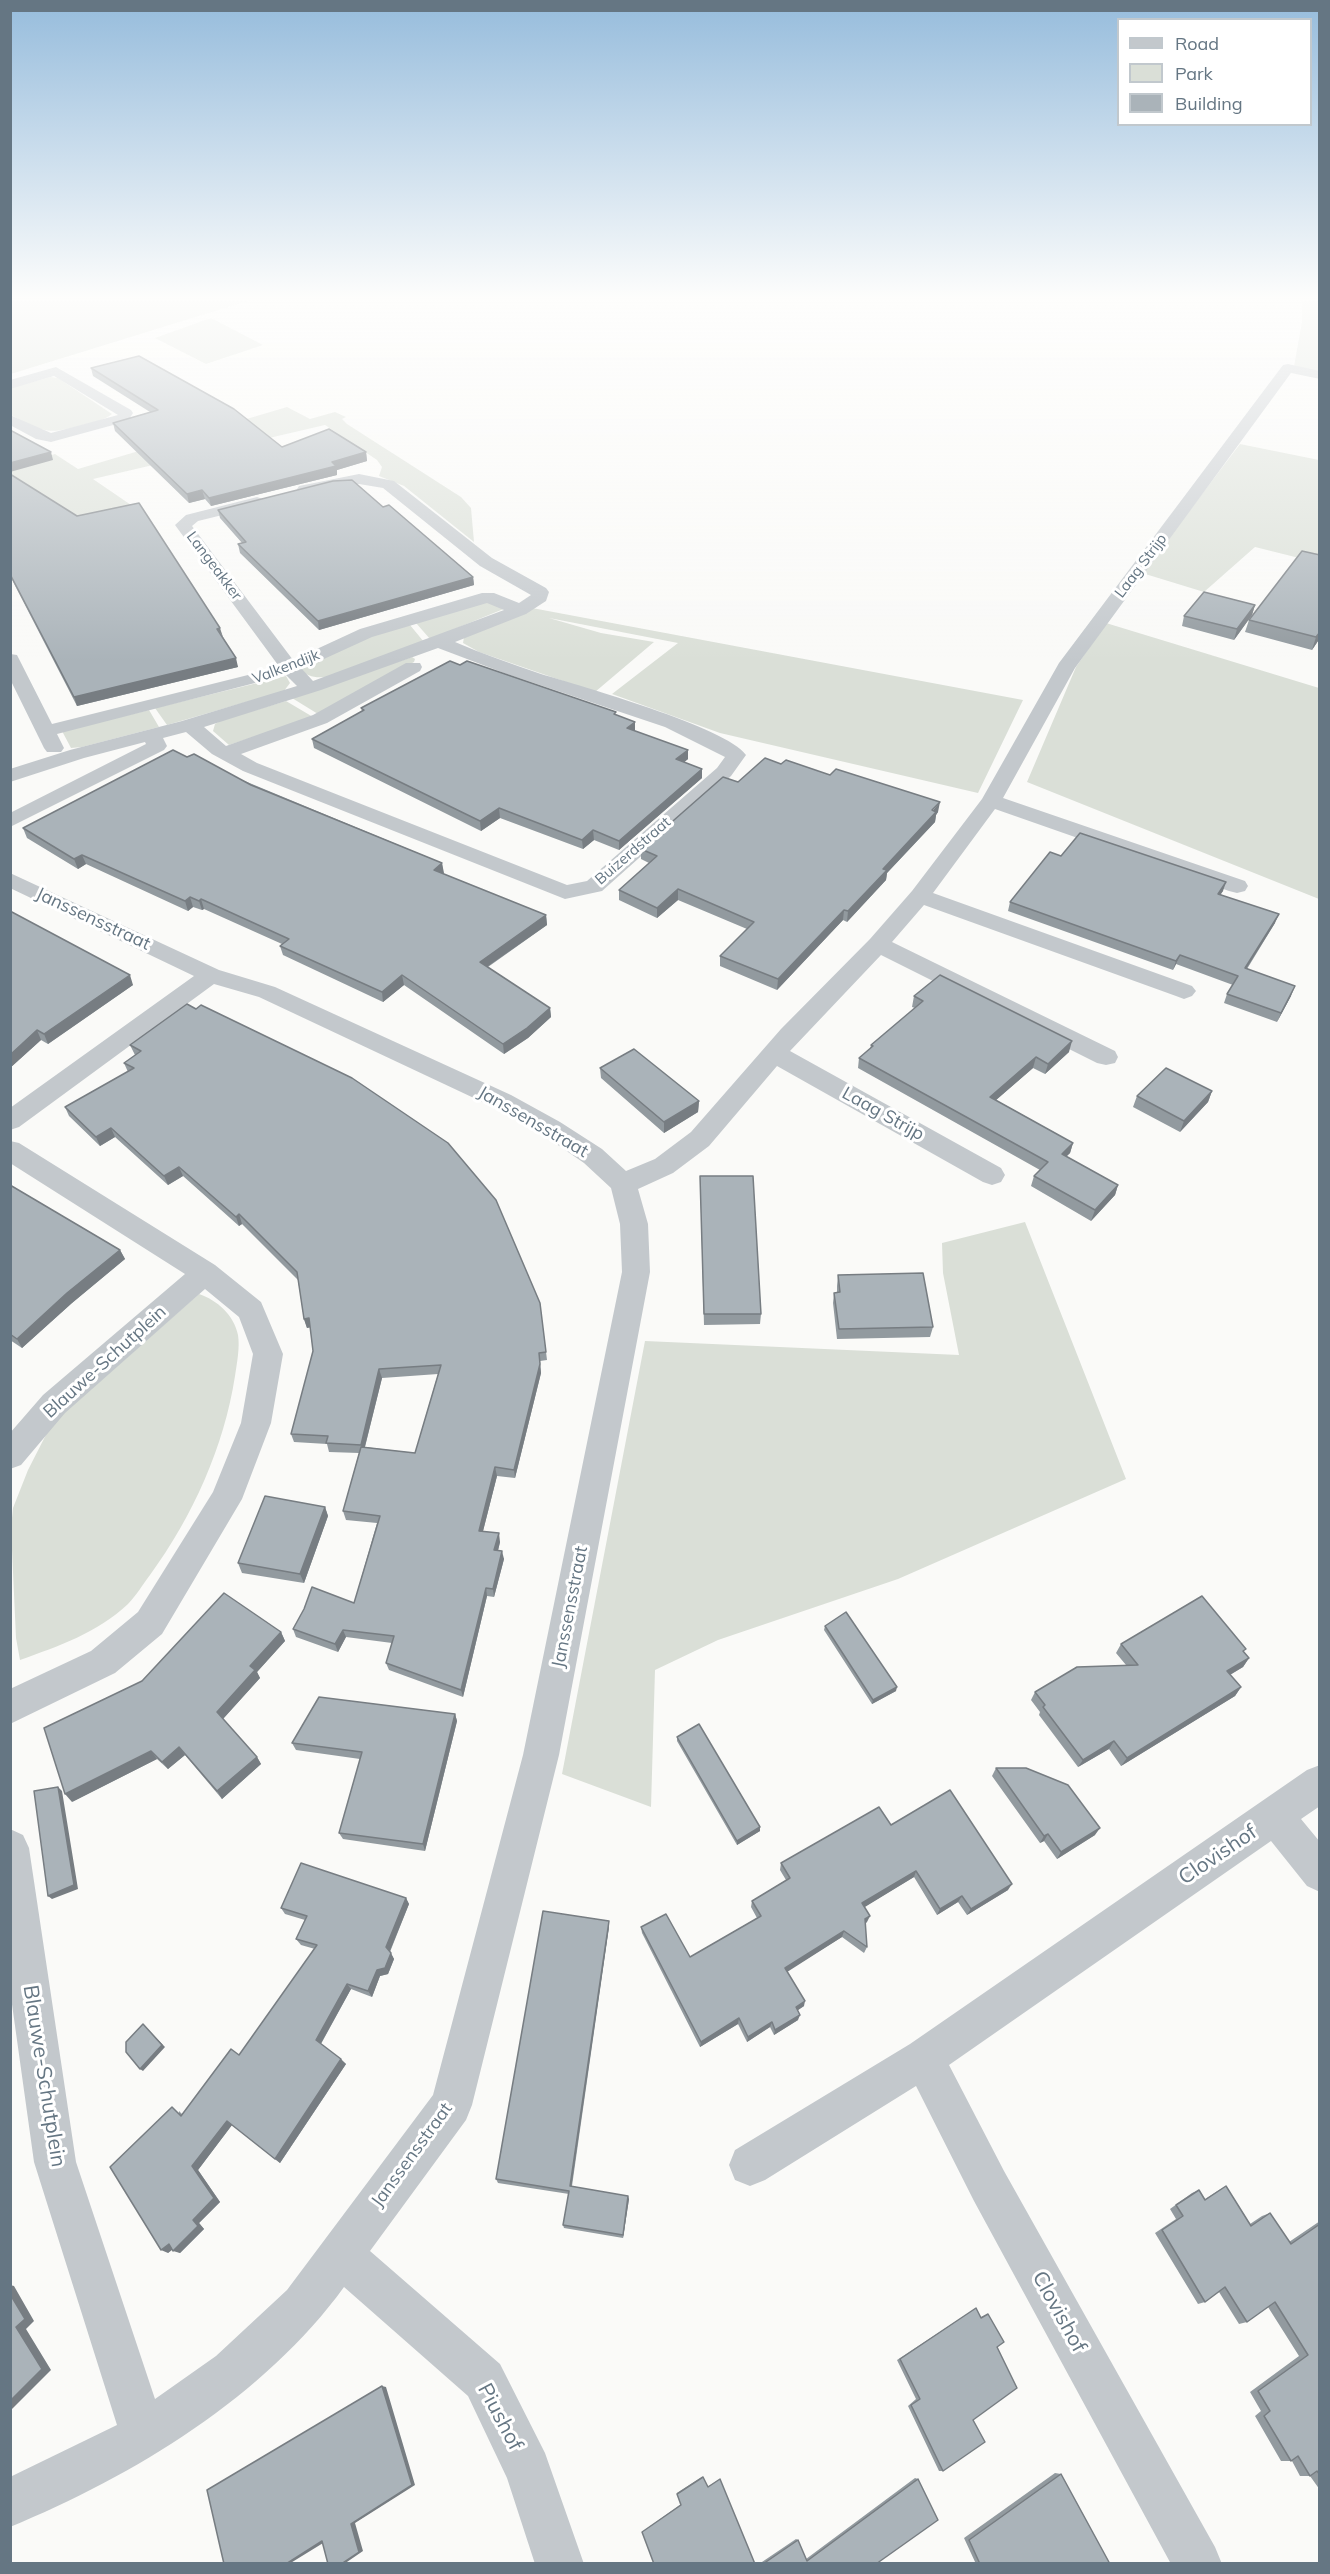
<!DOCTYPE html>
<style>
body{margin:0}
#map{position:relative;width:1330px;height:2574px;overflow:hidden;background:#fafaf8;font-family:Mulish,sans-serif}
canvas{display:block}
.frame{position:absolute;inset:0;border:12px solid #657683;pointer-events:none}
.legend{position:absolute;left:1117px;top:18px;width:195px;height:108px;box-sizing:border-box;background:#fff;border:2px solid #c1c8cd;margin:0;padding:8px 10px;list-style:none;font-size:18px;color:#657683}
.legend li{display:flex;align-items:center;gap:12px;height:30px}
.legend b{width:30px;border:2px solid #c1c8cd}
</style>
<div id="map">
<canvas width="1330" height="2574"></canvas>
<div class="frame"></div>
<ul class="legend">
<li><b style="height:8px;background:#c3c8cc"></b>Road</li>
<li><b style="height:16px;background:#dadfd7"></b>Park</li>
<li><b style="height:16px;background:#aab3b9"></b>Building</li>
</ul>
</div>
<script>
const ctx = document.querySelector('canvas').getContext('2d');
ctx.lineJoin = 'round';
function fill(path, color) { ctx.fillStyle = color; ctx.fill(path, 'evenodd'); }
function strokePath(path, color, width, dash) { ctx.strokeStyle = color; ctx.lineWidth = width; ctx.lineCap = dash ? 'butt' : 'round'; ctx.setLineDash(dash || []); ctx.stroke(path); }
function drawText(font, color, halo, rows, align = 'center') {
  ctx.font = font + ' Mulish,sans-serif'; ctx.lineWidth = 6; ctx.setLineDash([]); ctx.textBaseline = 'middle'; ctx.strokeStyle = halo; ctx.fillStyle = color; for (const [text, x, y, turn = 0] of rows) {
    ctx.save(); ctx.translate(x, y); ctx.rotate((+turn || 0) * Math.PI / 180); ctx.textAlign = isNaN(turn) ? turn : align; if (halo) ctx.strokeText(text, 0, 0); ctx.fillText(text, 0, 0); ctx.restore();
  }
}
const green = new Path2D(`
 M 11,301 L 247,301 L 11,374 Z
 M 1302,301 L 1319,301 L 1319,373 L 1294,366 L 1302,322 Z
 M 211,318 L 263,345 L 206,364 L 155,338 Z
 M 51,377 L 58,378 L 112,414 C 105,420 95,422 86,424 C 48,435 45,433 11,415 L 10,388 Z
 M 287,407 L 310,419 L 335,412 L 346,417 L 342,419 L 347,424 L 461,497 L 471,508 L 474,542 L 404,486 L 379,476 L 382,467 L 377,460 L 325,425 L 93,479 L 134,507 L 68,520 L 11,481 L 11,467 L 55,454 L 78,469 Z
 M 1240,444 L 1319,460 L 1319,563 L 1255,547 L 1204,592 L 1142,573 Z
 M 487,602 L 506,608 L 430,639 L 416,623 Z
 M 532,608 L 1023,700 L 978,793 L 720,733 L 612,694 L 678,643 L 549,618 L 601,633 L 654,642 L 595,692 L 479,652 L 463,643 L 464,637 Z
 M 1106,623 L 1319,688 L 1319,899 L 1027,782 L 1076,667 Z
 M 410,625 L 424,642 L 326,677 C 315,678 307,677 299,668 L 359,639 Z
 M 412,657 L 415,659 L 414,662 L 318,714 L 292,698 Z
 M 286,676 L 290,683 L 284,691 L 167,725 L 155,708 Z
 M 286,701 L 313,717 L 229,745 L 213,731 L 215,724 L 222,720 Z
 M 149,710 L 159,727 L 82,747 L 71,748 L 62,731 Z
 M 1025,1222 L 1126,1479 L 898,1579 L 718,1640 L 655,1670 L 651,1807 L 562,1774 L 645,1341 L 959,1355 L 943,1273 L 942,1243 Z
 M 199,1294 C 217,1300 234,1315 238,1335 C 240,1347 237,1363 235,1376 C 224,1447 193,1516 150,1575 C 143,1584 136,1596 128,1604 C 97,1633 59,1646 20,1660 L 16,1638 L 11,1528 L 13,1508 L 28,1470 L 52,1423 Z`);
const minor = new Path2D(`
 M 1288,364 L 1320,371 L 1320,379 L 1291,373 L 1075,668 L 1003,798 L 1245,881 L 1248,886 L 1245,891 L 1237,893 L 1229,891 L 995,809 L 933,893 L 1192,986 L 1196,991 L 1192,996 L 1184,999 L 1176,996 L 924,905 L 892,942 L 1115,1051 L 1118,1057 L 1115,1063 L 1106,1065 L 1097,1063 L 881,955 L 790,1051 L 1001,1168 L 1005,1175 L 1001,1182 L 992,1185 L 983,1182 L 777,1066 L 709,1146 L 673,1173 L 638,1189 L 648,1224 L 650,1272 L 559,1755 L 472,2105 L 466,2120 L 370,2251 L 500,2364 L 545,2453 L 584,2564 L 535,2564 L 507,2478 L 468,2396 L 344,2287 C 265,2396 134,2476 10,2527 L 10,2477 L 117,2425 L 34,2162 L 10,1990 L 10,1829 L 23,1835 L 29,1848 L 76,2162 L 155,2399 L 216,2356 L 287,2290 L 433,2095 L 523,1755 L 622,1272 L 620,1224 L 611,1188 L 584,1163 L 542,1134 L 493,1107 L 259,997 L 214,984 L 19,1127 L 10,1130 L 10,1108 L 194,976 L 10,888 L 10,873 L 219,970 L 275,987 L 511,1095 L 560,1122 L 602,1149 L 626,1171 L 655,1159 L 691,1132 L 781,1029 L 870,939 L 912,891 L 982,799 L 1059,663 L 1283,365 Z
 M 56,367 L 131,410 L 133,413 L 128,421 L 51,442 L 36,439 L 10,425 L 10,415 L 51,433 L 118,415 L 54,376 L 10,389 L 10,380 Z
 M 359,474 L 394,481 L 492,558 L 546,588 L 549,592 L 546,601 L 526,614 L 455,642 C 483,654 512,664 541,674 C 580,686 727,727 746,755 L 731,776 L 602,891 L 565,899 L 243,771 L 212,754 L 186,732 L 163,738 L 167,746 L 164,750 L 10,827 L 10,813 L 146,744 L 145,742 L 84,758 L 10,782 L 10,769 L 70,750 L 182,721 L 297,686 L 286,675 L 57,734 L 64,748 L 61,752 L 47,752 L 44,748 L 10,679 L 10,654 L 17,655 L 19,659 L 52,724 L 260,672 L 278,665 L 175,525 L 186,515 L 257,497 L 263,499 L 265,502 L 263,505 L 198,521 L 192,526 L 293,660 L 360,629 L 482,593 L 494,593 L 519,603 L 531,595 L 480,566 L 383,488 L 359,484 L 305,494 L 297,489 L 299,486 ZM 487,603 L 504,610 L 313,681 L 302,669 L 372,637 ZM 438,648 L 504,673 L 665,727 L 725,757 L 717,768 L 587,881 L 567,885 L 257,763 L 241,754 L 327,723 L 420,671 L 422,667 L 420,663 L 406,663 L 313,715 L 226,746 L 204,727 L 321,690 Z
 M 10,1141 L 19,1143 L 215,1265 L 261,1302 L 283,1354 L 271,1423 L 242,1499 L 162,1634 L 115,1673 L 10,1724 L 10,1689 L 91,1651 L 138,1612 L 213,1492 L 241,1423 L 253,1354 L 239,1317 L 205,1289 L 65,1413 L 21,1465 L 10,1469 L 10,1433 L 43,1395 L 185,1274 L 10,1163 Z
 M 1320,1765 L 1320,1806 L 1301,1819 L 1320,1842 L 1320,1892 L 1307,1886 L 1271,1841 L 949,2065 L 1004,2171 L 1215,2547 L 1222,2564 L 1171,2564 L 974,2201 L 916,2086 L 765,2180 L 750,2186 L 735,2180 L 729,2165 L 735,2150 L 910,2044 L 1307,1770 Z`);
const wall = new Path2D(`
 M 91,368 L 282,447 L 366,452 L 367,461 L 337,470 L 337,475 L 211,506 L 205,499 L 189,503 L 115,431 L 113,423 L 150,412 L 93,376 Z
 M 10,474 L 223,637 L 238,667 L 77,706 L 10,576 Z
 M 383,507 L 473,577 L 474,585 L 319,630 L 240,553 L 238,544 L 242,543 L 220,518 L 218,510 Z
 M 1320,555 L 1320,638 L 1312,650 L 1245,632 L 1249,620 Z
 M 1255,605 L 1252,615 L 1234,640 L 1182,626 L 1184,616 Z
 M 460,665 L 616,715 L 635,731 L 688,759 L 684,762 L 702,769 L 702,778 L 619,850 L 594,840 L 583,849 L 500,818 L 481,831 L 314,748 L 312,739 L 362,711 L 361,708 Z
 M 187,757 L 442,863 L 443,874 L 546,915 L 547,925 L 488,967 L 550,1008 L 551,1017 L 528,1038 L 504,1054 L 404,985 L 383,1002 L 283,955 L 280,946 L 282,944 L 204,909 L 202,910 L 193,907 L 188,911 L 86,864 L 78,869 L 27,838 L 23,828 Z
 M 781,764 L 938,812 L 936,815 L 935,822 L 887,873 L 886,880 L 847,922 L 843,920 L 777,990 L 720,966 L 720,956 L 747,929 L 678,900 L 657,918 L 619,900 L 619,890 L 649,863 L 641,859 L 641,849 L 738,782 Z
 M 1061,856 L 1223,891 L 1220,894 L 1275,923 L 1247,969 L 1291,996 L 1277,1022 L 1224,1003 L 1227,994 L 1233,985 L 1176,964 L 1173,970 L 1008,911 L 1010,902 Z
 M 10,911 L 133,985 L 48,1044 L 41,1040 L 10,1068 Z
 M 914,996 L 1069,1052 L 1045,1074 L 1033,1068 L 996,1100 L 1073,1143 L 1070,1153 L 1066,1157 L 1118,1185 L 1115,1195 L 1091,1221 L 1031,1186 L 1034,1176 L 1040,1170 L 858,1068 L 859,1058 L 870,1049 L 871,1045 L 915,1008 L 912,1007 Z
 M 187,1004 L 540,1303 L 547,1360 L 540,1361 L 541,1373 L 515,1478 L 497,1476 L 483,1531 L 500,1542 L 498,1551 L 504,1559 L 494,1597 L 487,1596 L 463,1697 L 389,1670 L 386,1663 L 392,1643 L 346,1637 L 338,1652 L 296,1637 L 293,1629 L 354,1603 L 377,1523 L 346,1520 L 343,1511 L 359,1453 L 329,1452 L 327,1444 L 294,1442 L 291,1434 L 313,1351 L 310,1327 L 307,1328 L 304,1319 L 298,1280 L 242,1224 L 239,1226 L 183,1176 L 168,1185 L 115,1137 L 100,1146 L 69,1116 L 65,1107 L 128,1072 L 124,1063 L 135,1055 L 130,1045 ZM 438,1374 L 415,1453 L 365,1447 L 382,1378 Z
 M 600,1068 L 699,1101 L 698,1112 L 664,1133 L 601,1078 Z
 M 1212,1091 L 1208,1102 L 1180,1132 L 1133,1107 L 1137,1096 Z
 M 700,1176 L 761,1314 L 760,1324 L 704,1325 Z
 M 10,1185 L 120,1250 L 125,1259 L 72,1303 L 22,1348 L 10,1340 Z
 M 838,1275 L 933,1327 L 930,1337 L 837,1339 L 833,1303 L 834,1293 L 837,1293 L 837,1286 Z
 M 325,1507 L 328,1516 L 304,1583 L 242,1573 L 238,1563 Z
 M 825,1626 L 896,1691 L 872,1704 L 824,1630 Z
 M 281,1632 L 285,1641 L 257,1672 L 260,1678 L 223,1719 L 257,1757 L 261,1764 L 222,1799 L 185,1755 L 168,1769 L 157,1759 L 72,1802 Z
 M 1121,1644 L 1244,1652 L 1249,1658 L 1243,1667 L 1230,1675 L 1241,1687 L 1235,1696 L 1121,1766 L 1109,1749 L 1078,1767 L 1039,1715 L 1040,1712 L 1031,1700 L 1035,1692 L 1126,1665 L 1116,1653 Z
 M 455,1714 L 457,1721 L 425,1851 L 343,1839 L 339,1833 L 360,1759 L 296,1750 L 292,1743 Z
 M 677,1737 L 760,1831 L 737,1845 L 677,1741 Z
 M 996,1768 L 1095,1835 L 1057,1859 L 1044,1841 L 1040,1843 L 992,1776 Z
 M 891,1825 L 1008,1890 L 967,1915 L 958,1902 L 937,1915 L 914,1877 L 864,1907 L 867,1922 L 865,1924 L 867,1947 L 864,1953 L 842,1937 L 787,1971 L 804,2006 L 798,2010 L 798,2020 L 774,2035 L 770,2027 L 747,2042 L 738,2024 L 700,2047 L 642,1933 L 641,1927 L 690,1957 L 757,1918 L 751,1907 L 752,1901 L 786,1880 L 780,1870 L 781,1863 Z
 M 406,1898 L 409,1904 L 390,1952 L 394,1959 L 388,1974 L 380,1976 L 372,1997 L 351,1989 L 321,2044 L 346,2064 L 280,2163 L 232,2125 L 198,2170 L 220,2202 L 199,2223 L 204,2229 L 180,2253 L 172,2249 L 168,2253 L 179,2111 L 182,2114 L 239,2055 L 315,1949 L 301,1945 L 296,1939 L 305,1920 L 285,1914 L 281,1908 Z
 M 609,1927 L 572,2186 L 629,2199 L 623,2238 L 564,2228 L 563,2225 L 569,2194 L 498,2183 L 496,2179 Z
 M 1226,2186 L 1250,2224 L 1262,2216 L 1270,2213 L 1289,2242 L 1320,2221 L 1320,2490 L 1310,2476 L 1300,2476 L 1292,2461 L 1281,2461 L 1255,2416 L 1261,2411 L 1250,2392 L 1299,2356 L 1268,2307 L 1247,2322 L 1239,2324 L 1219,2292 L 1205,2302 L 1198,2304 L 1155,2233 L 1176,2219 L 1170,2209 L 1192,2193 L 1199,2190 L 1205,2199 L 1219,2190 Z
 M 976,2308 L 981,2317 L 988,2314 L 997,2347 L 943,2471 L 939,2471 L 908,2406 L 916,2399 L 897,2360 Z
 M 1055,2473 L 1061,2474 L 1110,2564 L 976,2564 L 964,2538 Z
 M 702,2477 L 707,2487 L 720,2479 L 642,2532 L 681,2504 L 677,2493 Z
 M 915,2478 L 918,2479 L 876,2564 L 759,2564 L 796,2539 L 798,2540 L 806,2559 Z`);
const shadedWall = new Path2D(`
 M 51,452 L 53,460 L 10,472 L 10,463 Z
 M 366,452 L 367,461 L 337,470 L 337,475 L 211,506 L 209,498 Z
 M 202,490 L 205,499 L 189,503 L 187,494 Z
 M 473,577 L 474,585 L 319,630 L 318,621 Z
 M 1255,605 L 1252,615 L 1234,640 L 1237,629 Z
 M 220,628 L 223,637 L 217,629 Z
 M 1320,632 L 1320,638 L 1312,650 L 1316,637 Z
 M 236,658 L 238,667 L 77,706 L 74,697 Z
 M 635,722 L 635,731 L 627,728 Z
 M 688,750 L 688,759 L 676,769 L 676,759 Z
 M 702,769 L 702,778 L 619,850 L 619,841 Z
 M 940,802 L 938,812 L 936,815 L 935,822 L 887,873 L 886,880 L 847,922 L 848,911 L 883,869 Z
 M 499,808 L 500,818 L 481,831 L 480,821 Z
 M 593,830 L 594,840 L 583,849 L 582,840 Z
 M 82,855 L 86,864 L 78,869 L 74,859 Z
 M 442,863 L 444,873 L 435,880 L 434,870 Z
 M 1226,882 L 1223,891 L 1215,903 L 1218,894 Z
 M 678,889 L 678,900 L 657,918 L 657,908 Z
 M 190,897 L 193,907 L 188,911 L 185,901 Z
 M 201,899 L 204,909 L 202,910 L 199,901 Z
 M 844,910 L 843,920 L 777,990 L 778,979 Z
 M 1279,914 L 1275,923 L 1241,977 L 1245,968 Z
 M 546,915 L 547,925 L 481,971 L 480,962 Z
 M 1180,955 L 1176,964 L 1173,970 L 1176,961 Z
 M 130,975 L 133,985 L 48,1044 L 44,1034 Z
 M 402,975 L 404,985 L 383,1002 L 382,992 Z
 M 1295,986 L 1291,996 L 1277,1022 L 1281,1013 Z
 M 550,1008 L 551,1017 L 528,1038 L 504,1054 L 503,1044 Z
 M 37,1030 L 41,1040 L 10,1068 L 10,1055 Z
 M 1072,1041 L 1069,1052 L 1045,1074 L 1048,1064 Z
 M 1036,1057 L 1033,1068 L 988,1107 L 990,1097 Z
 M 1212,1091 L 1208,1102 L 1180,1132 L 1184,1121 Z
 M 699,1101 L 698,1112 L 664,1133 L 664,1122 Z
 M 111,1128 L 115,1137 L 100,1146 L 96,1137 Z
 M 1073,1143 L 1070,1153 L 1058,1164 L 1062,1154 Z
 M 179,1167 L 183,1176 L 168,1185 L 164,1176 Z
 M 1118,1185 L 1115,1195 L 1091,1221 L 1095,1210 Z
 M 239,1214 L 242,1224 L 239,1226 L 236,1217 Z
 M 120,1250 L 125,1259 L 72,1303 L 22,1348 L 17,1339 L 67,1293 Z
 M 309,1318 L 312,1327 L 307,1328 L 304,1319 Z
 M 540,1364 L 541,1373 L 515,1478 L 514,1470 Z
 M 379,1369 L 382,1378 L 363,1454 L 361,1445 Z
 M 495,1467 L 497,1476 L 481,1539 L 479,1531 Z
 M 325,1507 L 328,1516 L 304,1583 L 300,1574 Z
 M 499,1533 L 500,1542 L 496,1558 L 494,1550 Z
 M 502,1551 L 504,1559 L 494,1597 L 493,1589 Z
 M 486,1588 L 487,1596 L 463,1697 L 461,1690 Z
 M 343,1630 L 346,1637 L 338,1652 L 335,1644 Z
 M 281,1632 L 285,1641 L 257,1672 L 260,1678 L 222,1720 L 217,1712 L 250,1666 Z
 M 1249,1658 L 1243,1667 L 1221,1680 L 1227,1671 Z
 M 897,1687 L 896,1691 L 872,1704 L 873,1700 Z
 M 1241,1687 L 1235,1696 L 1121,1766 L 1127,1758 Z
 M 455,1714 L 457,1721 L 425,1851 L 423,1844 Z
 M 1114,1741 L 1109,1749 L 1078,1767 L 1083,1760 Z
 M 179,1747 L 185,1755 L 168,1769 L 162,1762 Z
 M 151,1751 L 157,1759 L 72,1802 L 65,1794 Z
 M 257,1757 L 261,1764 L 222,1799 L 217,1791 Z
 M 58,1787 L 62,1791 L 78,1889 L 52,1899 L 48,1896 Z
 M 760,1827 L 760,1831 L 737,1845 L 737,1841 Z
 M 1100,1828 L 1095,1835 L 1057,1859 L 1061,1852 Z
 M 1048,1834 L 1044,1841 L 1040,1843 L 1044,1836 Z
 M 916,1871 L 914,1877 L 860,1910 L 862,1903 Z
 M 1012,1884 L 1008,1890 L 967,1915 L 971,1909 Z
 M 962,1896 L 958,1902 L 937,1915 L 940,1909 Z
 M 406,1898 L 409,1904 L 389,1953 L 386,1947 Z
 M 870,1916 L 867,1922 L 862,1925 L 865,1919 Z
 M 609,1921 L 609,1927 L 571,2189 L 570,2186 Z
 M 844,1931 L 842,1937 L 784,1974 L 785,1968 Z
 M 391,1953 L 394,1959 L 388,1974 L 380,1976 L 372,1997 L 368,1991 L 377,1970 Z
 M 347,1984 L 351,1989 L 320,2045 L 316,2040 Z
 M 805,2001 L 804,2006 L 795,2012 L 796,2007 Z
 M 800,2015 L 798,2020 L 774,2035 L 775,2030 Z
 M 739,2018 L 738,2024 L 700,2047 L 701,2042 Z
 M 772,2022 L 770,2027 L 747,2042 L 748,2037 Z
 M 143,2024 L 165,2047 L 143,2071 L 140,2069 Z
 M 341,2059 L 346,2064 L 280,2163 L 275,2159 Z
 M 227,2121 L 232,2125 L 198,2170 L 220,2202 L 199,2223 L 204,2229 L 180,2253 L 173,2251 L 193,2220 L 192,2166 Z
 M 628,2196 L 629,2199 L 623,2238 L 623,2235 Z
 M 169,2244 L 176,2247 L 168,2253 L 161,2250 Z
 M 10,2285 L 14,2286 L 34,2321 L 26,2329 L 51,2370 L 10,2411 L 16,2327 L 10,2294 Z
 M 382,2386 L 386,2387 L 415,2485 L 355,2523 L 363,2551 L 344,2564 L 341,2564 Z
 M 328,2540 L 289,2564 L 286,2564 L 322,2541 Z`);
const building = new Path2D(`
 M 139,356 L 234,409 L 282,447 L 329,429 L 366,452 L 332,462 L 336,466 L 209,498 L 202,490 L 187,494 L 113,423 L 158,410 L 91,368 Z
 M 10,430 L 51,452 L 10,463 Z
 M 10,474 L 77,516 L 139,503 L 220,628 L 217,629 L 236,658 L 74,697 L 10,574 Z
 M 352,480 L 383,507 L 389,505 L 473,577 L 318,621 L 238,544 L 246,542 L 218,510 L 333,481 Z
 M 1302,551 L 1320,555 L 1320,632 L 1316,637 L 1249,620 Z
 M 1204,592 L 1255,605 L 1237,629 L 1184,616 Z
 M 450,661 L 460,665 L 467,661 L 616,712 L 614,714 L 635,722 L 627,728 L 688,750 L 676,759 L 702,769 L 619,841 L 593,830 L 582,840 L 499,808 L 480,821 L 312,739 L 364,710 L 361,708 Z
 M 173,750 L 187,757 L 194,754 L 251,785 L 442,863 L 434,870 L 546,915 L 480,962 L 550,1008 L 527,1028 L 503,1044 L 402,975 L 382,992 L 280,946 L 289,939 L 201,899 L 199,901 L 190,897 L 185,901 L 82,855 L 74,859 L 23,828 Z
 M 765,758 L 781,764 L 786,760 L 830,775 L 836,769 L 940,802 L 932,810 L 936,812 L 883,869 L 887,870 L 848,911 L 844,910 L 778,979 L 720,956 L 754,922 L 678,889 L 657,908 L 619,890 L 657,856 L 641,849 L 723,777 L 738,782 Z
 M 1080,833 L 1226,882 L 1218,894 L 1279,914 L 1245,968 L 1295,986 L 1281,1013 L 1227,994 L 1238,976 L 1180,955 L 1176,961 L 1010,902 L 1050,852 L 1061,856 Z
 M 10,911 L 130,975 L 44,1034 L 37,1030 L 10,1055 Z
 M 940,975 L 1072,1041 L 1048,1064 L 1036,1057 L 990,1097 L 1073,1143 L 1062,1154 L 1118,1185 L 1095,1210 L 1034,1176 L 1048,1162 L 859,1058 L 873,1046 L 871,1045 L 923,1001 L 914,996 Z
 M 187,1004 L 196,1009 L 201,1005 L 352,1078 L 448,1143 L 496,1200 L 540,1303 L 546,1352 L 539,1353 L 540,1364 L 514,1470 L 495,1467 L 479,1531 L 499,1533 L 494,1550 L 502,1551 L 493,1589 L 486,1588 L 461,1690 L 386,1663 L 394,1636 L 343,1630 L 335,1644 L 293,1629 L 304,1609 L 312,1587 L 354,1603 L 380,1516 L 343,1511 L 361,1447 L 415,1453 L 441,1365 L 379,1369 L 361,1445 L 326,1443 L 328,1436 L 291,1434 L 313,1351 L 309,1318 L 304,1319 L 297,1272 L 239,1214 L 236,1217 L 179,1167 L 164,1176 L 111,1128 L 96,1137 L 65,1107 L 134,1068 L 124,1063 L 141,1051 L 130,1045 Z
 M 634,1049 L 699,1101 L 664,1122 L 600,1068 Z
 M 1166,1068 L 1212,1091 L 1184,1121 L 1137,1096 Z
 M 700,1176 L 753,1176 L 761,1314 L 704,1314 Z
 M 10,1185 L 120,1250 L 67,1293 L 17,1339 L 10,1334 Z
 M 923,1273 L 933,1327 L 839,1329 L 834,1293 L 840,1292 L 838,1275 Z
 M 265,1496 L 325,1507 L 300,1574 L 238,1563 Z
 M 224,1593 L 281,1632 L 250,1666 L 255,1670 L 217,1712 L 257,1757 L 217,1791 L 179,1747 L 162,1762 L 151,1751 L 65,1794 L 44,1728 L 142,1681 Z
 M 1202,1596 L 1246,1649 L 1243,1651 L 1249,1658 L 1227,1671 L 1241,1687 L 1127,1758 L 1114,1741 L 1083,1760 L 1043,1707 L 1045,1705 L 1035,1692 L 1077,1667 L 1138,1665 L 1121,1644 Z
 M 846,1612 L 897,1687 L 873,1700 L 825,1626 Z
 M 319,1697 L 455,1714 L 423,1844 L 339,1833 L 362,1752 L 292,1743 Z
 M 699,1724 L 760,1827 L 737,1841 L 677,1737 Z
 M 996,1768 L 1026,1768 L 1068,1785 L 1100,1828 L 1061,1852 L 1048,1834 L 1044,1836 Z
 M 58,1787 L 74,1885 L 48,1896 L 34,1791 Z
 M 950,1790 L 1012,1884 L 971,1909 L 962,1896 L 940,1909 L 916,1871 L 862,1903 L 870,1916 L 865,1919 L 867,1947 L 844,1931 L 785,1968 L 805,2001 L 796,2007 L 800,2015 L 775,2030 L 772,2022 L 748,2037 L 739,2018 L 701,2042 L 641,1927 L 666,1914 L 690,1957 L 761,1916 L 752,1901 L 790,1878 L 781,1863 L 879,1807 L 891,1825 Z
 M 301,1863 L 406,1898 L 386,1947 L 391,1953 L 385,1968 L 377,1970 L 368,1991 L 347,1984 L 316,2040 L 341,2059 L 275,2159 L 227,2121 L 192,2166 L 214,2198 L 193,2220 L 198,2226 L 173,2251 L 169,2244 L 161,2250 L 110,2167 L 172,2107 L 181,2116 L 231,2049 L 239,2055 L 317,1945 L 296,1939 L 307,1916 L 281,1908 Z
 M 543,1911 L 609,1921 L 570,2186 L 628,2196 L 623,2235 L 563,2225 L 569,2191 L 496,2179 Z
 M 143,2024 L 162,2045 L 140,2069 L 126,2052 L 126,2042 Z
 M 1226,2186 L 1251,2226 L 1270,2213 L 1291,2244 L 1320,2224 L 1320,2475 L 1317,2471 L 1310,2476 L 1298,2456 L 1291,2461 L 1264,2416 L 1270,2411 L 1258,2391 L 1308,2355 L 1275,2302 L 1247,2322 L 1225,2287 L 1205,2302 L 1162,2230 L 1183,2216 L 1176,2205 L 1199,2190 L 1205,2200 Z
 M 10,2294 L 25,2319 L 16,2327 L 42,2369 L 10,2401 Z
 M 976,2308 L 981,2318 L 988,2314 L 1004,2342 L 997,2347 L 1017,2388 L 973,2420 L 985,2442 L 943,2471 L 911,2405 L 920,2399 L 900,2359 Z
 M 382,2386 L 412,2485 L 351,2524 L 359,2552 L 341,2564 L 328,2564 L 322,2541 L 286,2564 L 224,2564 L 207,2490 Z
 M 1061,2474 L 1110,2564 L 980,2564 L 969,2540 Z
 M 703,2477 L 708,2487 L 720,2479 L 755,2564 L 654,2564 L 642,2532 L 681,2505 L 677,2494 Z
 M 918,2479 L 938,2520 L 876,2564 L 763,2564 L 798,2540 L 807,2561 Z`);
const farStreetnames = [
 ["Langeakker",214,566,53],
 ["Laag Strijp",1141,566,-53],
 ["Valkendijk",286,667,-21],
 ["Buizerdstraat",633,851,-41]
];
const streetNames = [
 ["Janssensstraat",93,919,25],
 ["Laag Strijp",883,1114,29],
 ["Janssensstraat",533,1122,30],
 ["Blauwe-Schutplein",105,1362,-42],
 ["Janssensstraat",570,1607,-79],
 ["Janssensstraat",412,2155,-54]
];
const nearStreetnames = [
 ["Clovishof",1218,1855,-34],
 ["Blauwe-Schutplein",44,2076,81],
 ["Clovishof",1059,2312,61],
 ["Piushof",500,2417,62]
];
fill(green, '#dadfd7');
fill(minor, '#c3c8cc');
fill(wall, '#929a9f');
fill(shadedWall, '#777d82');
fill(building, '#aab3b9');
strokePath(building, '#777d82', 1.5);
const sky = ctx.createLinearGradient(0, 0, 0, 662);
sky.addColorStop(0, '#96bcdc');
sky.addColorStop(0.45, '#fdfdfc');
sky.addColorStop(1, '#fdfdfc00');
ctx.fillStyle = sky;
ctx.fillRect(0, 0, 1330, 662);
drawText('15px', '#657683', '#fff', farStreetnames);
drawText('18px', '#657683', '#fff', streetNames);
drawText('21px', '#657683', '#fff', nearStreetnames);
</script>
